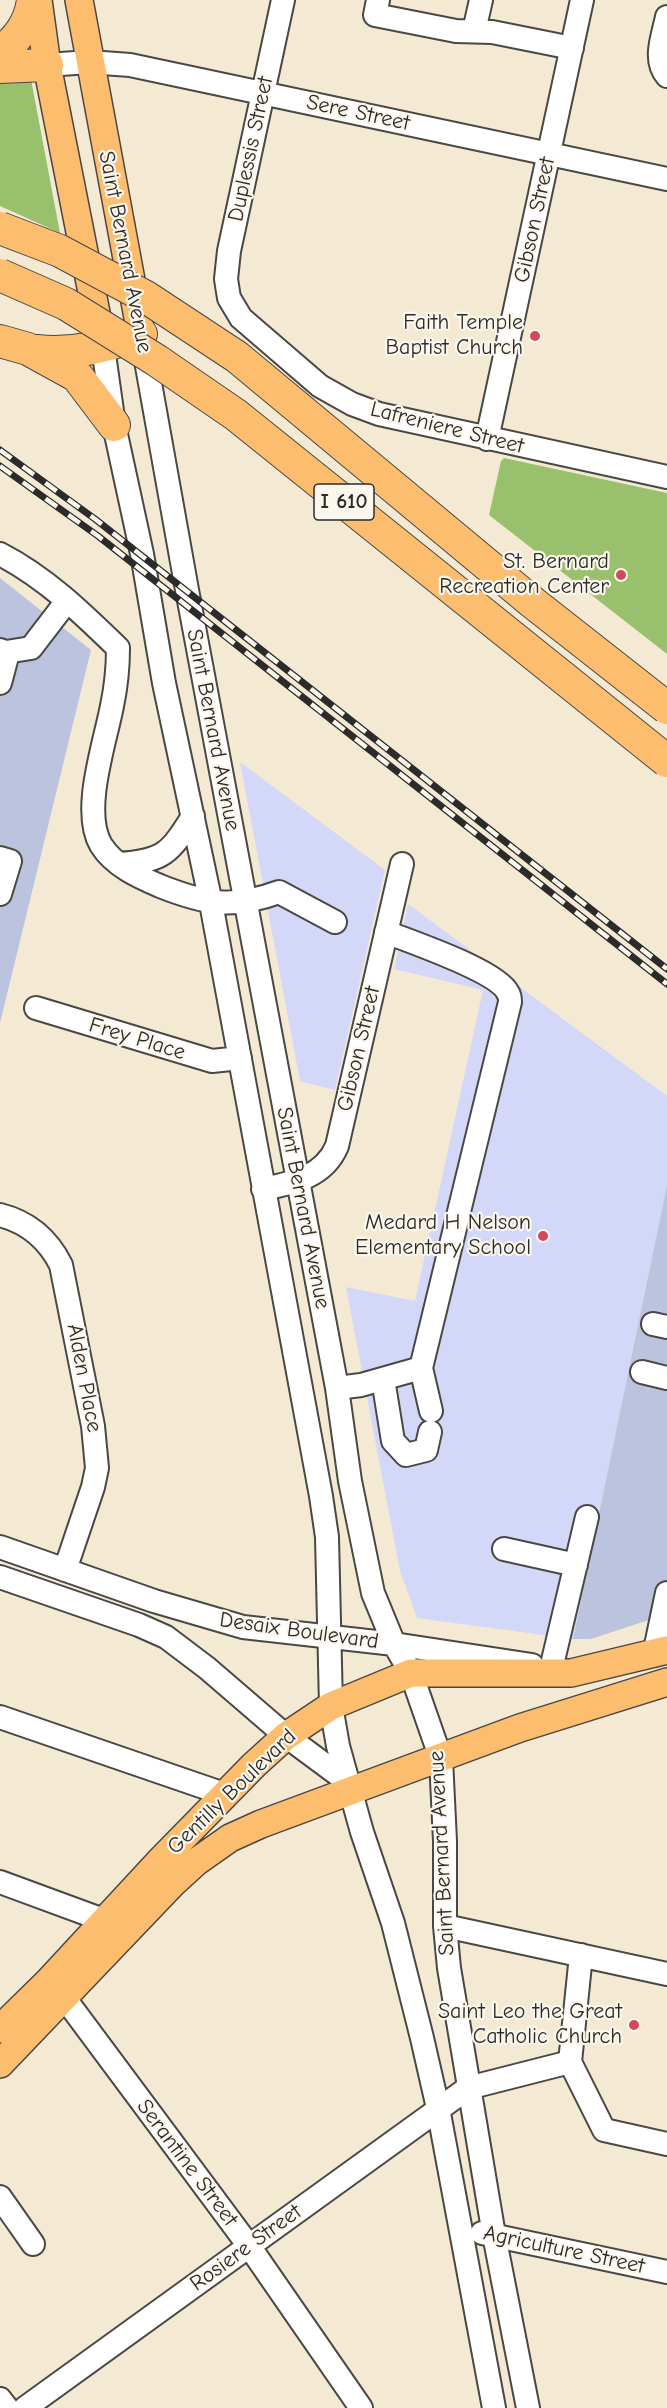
<!DOCTYPE html>
<style>
body{margin:0}
canvas{display:block;background:#f4ead3}
</style>
<canvas width="667" height="2408"></canvas>
<script>
const ctx = document.querySelector('canvas').getContext('2d');
ctx.lineJoin = 'round';
function fill(path, color) { ctx.fillStyle = color; ctx.fill(path, 'evenodd'); }
function strokePath(path, color, width, dash) { ctx.strokeStyle = color; ctx.lineWidth = width; ctx.lineCap = dash ? 'butt' : 'round'; ctx.setLineDash(dash || []); ctx.stroke(path); }
function drawText(font, color, halo, rows, align = 'center') {
  ctx.font = font + ' "Comic Neue",sans-serif'; ctx.lineWidth = 4.5; ctx.setLineDash([]); ctx.textBaseline = 'middle'; ctx.strokeStyle = halo; ctx.fillStyle = color; for (const [text, x, y, turn = 0] of rows) {
    ctx.save(); ctx.translate(x, y); ctx.rotate((+turn || 0) * Math.PI / 180); ctx.textAlign = isNaN(turn) ? turn : align; if (halo) ctx.strokeText(text, 0, 0); ctx.fillText(text, 0, 0); ctx.restore();
  }
}
const built = new Path2D(`
 M 240,762 L 385,870 L 335,1090 L 300,1081 Z
 M 408,904 L 667,1096 L 667,1185 L 573,1639 L 417,1618 L 400,1571 L 346,1287 L 415,1301 L 483,990 L 394,969 Z`);
const industrial = new Path2D(`
 M 0,578 L 91,650 L 0,1023 Z
 M 667,1185 L 667,1614 L 591,1639 L 573,1639 Z`);
const green = new Path2D(`
 M 0,73 L 30,74 L 60,233 L 0,206 Z
 M 504,458 L 667,493 L 667,654 L 489,515 L 501,461 Z`);
const minor = new Path2D(`
 M 283,0 L 229,251 L 226,279 L 229,298 L 241,318 L 320,386 L 352,404 L 379,414 L 667,477
 M 378,0 L 375,15 L 456,31 L 492,32 L 572,48
 M 667,17 C 663,36 653,60 667,76
 M 474,31 L 481,0
 M 47,65 L 89,62 L 130,65 L 667,179
 M 143,344 L 187,590 L 337,1388 L 350,1481 L 373,1593 L 394,1644 L 411,1673 L 441,1759 L 445,1841 L 445,1926 L 449,1968 L 494,2235 L 528,2408
 M 103,347 L 114,425 L 142,554 L 164,683 L 211,903 L 321,1496 L 327,1537 L 331,1706 L 338,1746 L 362,1832 L 393,1923 L 422,2038 L 438,2108 L 494,2408
 M 487,439 L 582,0
 M 0,554 C 45,577 82,613 118,648 C 118,668 116,687 112,706 C 105,743 81,811 101,845 C 114,866 139,877 160,886 C 205,904 233,909 279,892 L 335,922
 M 0,650 L 8,653 L 0,683
 M 6,652 L 31,648 L 67,601
 M 0,858 L 10,861 L 0,894
 M 119,864 C 164,861 170,853 193,816
 M 36,1008 L 212,1061 L 240,1058
 M 263,1189 C 293,1183 324,1177 337,1146 L 402,864
 M 0,1215 C 28,1222 48,1239 61,1265 L 93,1426 L 97,1468 L 93,1487 L 65,1570
 M 653,1324 L 667,1327
 M 421,1368 L 431,1411
 M 642,1372 L 667,1378
 M 383,1379 L 393,1441 L 406,1455 L 426,1450 L 430,1432
 M 337,1388 L 361,1385 L 421,1368 L 510,1002 C 510,999 510,996 508,993 C 498,971 411,942 386,932
 M 0,1547 L 154,1601 L 243,1627 L 394,1644 L 532,1665
 M 504,1549 L 576,1565
 M 0,1577 L 139,1625 L 166,1637 L 207,1668 L 286,1736 L 340,1776 L 350,1789
 M 654,1655 L 667,1593
 M 551,1669 L 587,1517
 M 0,1717 L 224,1794
 M 0,1882 L 106,1921
 M 445,1926 L 667,1974
 M 52,1985 L 63,1996 L 249,2246 L 361,2408
 M 570,2062 L 604,2130 L 667,2144
 M 0,2197 L 33,2244
 M 482,2233 L 667,2272
 M 0,2399 L 7,2408
 M 25,2408 L 468,2088 L 570,2062 L 581,1955`);
const major = new Path2D(`
 M 38,0 L 47,65 L 101,338
 M 79,0 L 141,334
 M 0,2029 L 48,1982 L 161,1860 L 254,1765 L 286,1736 L 331,1706 L 411,1673 L 571,1673 L 667,1650
 M 0,2064 L 173,1883 L 196,1862 L 230,1838 L 261,1824 L 520,1728 L 667,1682`);
const highway = new Path2D(`
 M 0,53 C 18,39 30,23 33,0
 M 0,67 L 47,65
 M 0,341 L 28,349 L 77,376 L 114,425
 M 37,351 C 74,355 107,346 141,334`);
const rail = new Path2D(`
 M 0,450 L 95,519 L 667,969
 M 0,466 L 98,536 L 667,984`);
const highwayBridge = new Path2D(`
 M 0,228 L 60,251 L 146,297 L 237,357 L 532,602 L 667,708
 M 0,275 L 66,304 L 156,360 L 236,415 L 667,761`);
const markers = [
 [535,336,6,"#d1495b"],
 [621,575,6,"#d1495b"],
 [543,1236,6,"#d1495b"],
 [634,2025,6,"#d1495b"]
];
const shields = [
 [344,502,60]
];
const shieldNames = [
 ["I 610",344,502]
];
const streetNames = [
 ["Sere Street",358,113,12],
 ["Duplessis Street",251,149,-78],
 ["Gibson Street",535,220,-78],
 ["Saint Bernard Avenue",125,252,79],
 ["Lafreniere Street",447,428,14],
 ["Saint Bernard Avenue",213,730,79],
 ["Frey Place",137,1039,17],
 ["Gibson Street",359,1049,-77],
 ["Saint Bernard Avenue",303,1208,79],
 ["Alden Place",84,1378,79],
 ["Desaix Boulevard",299,1631,8],
 ["Gentilly Boulevard",232,1792,-44],
 ["Saint Bernard Avenue",442,1853,-93],
 ["Serantine Street",187,2163,53],
 ["Rosiere Street",246,2248,-36],
 ["Agriculture Street",564,2250,12]
];
const poiNames = [
 ["Faith Temple",523,323],
 ["Baptist Church",523,348],
 ["St. Bernard",609,562],
 ["Recreation Center",609,587],
 ["Medard H Nelson",531,1223],
 ["Elementary School",531,1248],
 ["Saint Leo the Great",622,2012],
 ["Catholic Church",622,2037]
];
fill(built, '#d3d8f9');
fill(industrial, '#bcc3de');
fill(green, '#99c16d');
strokePath(minor, '#494844', 26);
strokePath(major, '#494844', 30);
strokePath(highway, '#494844', 34);
strokePath(minor, '#fff', 22);
strokePath(major, '#fcbd6f', 27);
strokePath(highway, '#fcbd6f', 32);
strokePath(rail, '#2b2b2b', 7);
strokePath(rail, '#fbf7ec', 4.5, [14]);
strokePath(highwayBridge, '#494844', 34, []);
strokePath(highwayBridge, '#fcbd6f', 32);
for (const [x, y, r, color] of markers) { const dot = new Path2D(); dot.arc(x, y, r, 0, 2 * Math.PI); ctx.fillStyle = color; ctx.fill(dot); strokePath(dot, '#fbf7ec', 2); }
for (const [x, y, w] of shields) { const box = new Path2D(); box.roundRect(x - w / 2, y - 18, w, 36, 4.5); ctx.fillStyle = '#fbf7ec'; ctx.fill(box); strokePath(box, '#2b2b2b', 1.5); }
drawText('bold 21px', '#2b2b2b', null, shieldNames);
drawText('22px', '#2b2b2b', '#fbf7ec', streetNames);
drawText('22px', '#2b2b2b', '#fbf7ec', poiNames, 'right');
</script>
